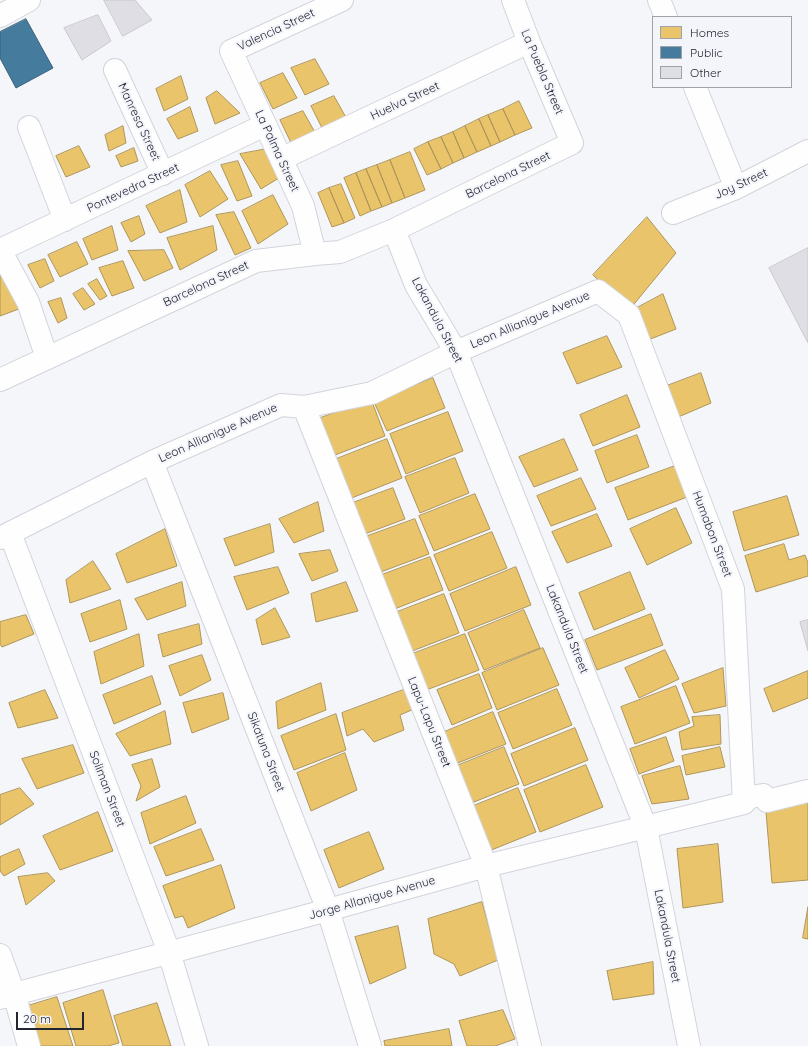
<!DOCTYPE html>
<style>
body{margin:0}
#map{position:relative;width:808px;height:1046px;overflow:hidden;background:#f5f6fa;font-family:Quicksand,sans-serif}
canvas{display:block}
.legend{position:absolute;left:652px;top:16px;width:140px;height:72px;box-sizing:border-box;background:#f4f5fb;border:1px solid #a0a2aa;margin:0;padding:5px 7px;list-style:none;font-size:12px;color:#232631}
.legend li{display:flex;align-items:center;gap:8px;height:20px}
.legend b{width:20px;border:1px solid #a0a2aa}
.scale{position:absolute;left:16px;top:1012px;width:68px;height:18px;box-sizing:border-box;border:2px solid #232631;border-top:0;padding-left:5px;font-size:12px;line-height:14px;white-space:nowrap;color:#232631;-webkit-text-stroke:3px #f4f5fb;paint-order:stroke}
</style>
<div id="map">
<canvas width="808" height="1046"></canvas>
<ul class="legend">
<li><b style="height:11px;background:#e9c46a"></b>Homes</li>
<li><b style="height:11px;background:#457b9d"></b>Public</li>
<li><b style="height:11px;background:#e0dee5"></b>Other</li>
</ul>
<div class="scale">20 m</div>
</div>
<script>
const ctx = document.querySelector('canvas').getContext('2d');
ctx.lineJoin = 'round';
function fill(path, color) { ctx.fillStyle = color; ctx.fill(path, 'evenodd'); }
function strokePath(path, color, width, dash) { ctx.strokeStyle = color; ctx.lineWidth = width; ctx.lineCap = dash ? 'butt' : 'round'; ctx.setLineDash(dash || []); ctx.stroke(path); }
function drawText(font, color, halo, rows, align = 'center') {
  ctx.font = font + ' Quicksand,sans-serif'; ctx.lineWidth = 4; ctx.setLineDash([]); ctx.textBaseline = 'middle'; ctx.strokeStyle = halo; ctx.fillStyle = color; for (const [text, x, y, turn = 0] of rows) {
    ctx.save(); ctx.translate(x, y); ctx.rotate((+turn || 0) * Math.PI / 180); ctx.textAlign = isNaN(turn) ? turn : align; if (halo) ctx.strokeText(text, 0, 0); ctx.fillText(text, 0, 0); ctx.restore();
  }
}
const homes = new Path2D(`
 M 315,59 L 329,84 L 305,95 L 291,68 Z
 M 283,73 L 297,98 L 273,109 L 260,83 Z
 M 181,76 L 188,99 L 164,111 L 156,89 Z
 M 217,91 L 240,113 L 215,124 L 206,98 Z
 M 334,96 L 348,121 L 324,132 L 311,106 Z
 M 519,101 L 532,128 L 515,135 L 503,109 Z
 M 190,107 L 198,131 L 178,139 L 167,119 Z
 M 503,109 L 515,135 L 500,142 L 488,115 Z
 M 303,111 L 317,136 L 293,147 L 280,120 Z
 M 488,115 L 500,142 L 491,146 L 479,119 Z
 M 479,119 L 491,146 L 477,152 L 465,126 Z
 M 123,126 L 126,143 L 109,151 L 105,135 Z
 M 465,126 L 477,152 L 464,158 L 453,132 Z
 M 453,132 L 464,158 L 453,163 L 441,137 Z
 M 441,137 L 453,163 L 441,169 L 428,142 Z
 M 428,142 L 441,169 L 427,175 L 414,149 Z
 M 79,146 L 90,167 L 66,177 L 56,156 Z
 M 134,148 L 138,161 L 121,167 L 116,156 Z
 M 267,149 L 279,178 L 261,189 L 240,154 Z
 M 410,152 L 425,190 L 405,198 L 390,160 Z
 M 390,160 L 405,198 L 392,203 L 377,165 Z
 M 238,161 L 252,196 L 237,201 L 221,165 Z
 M 377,165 L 392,203 L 382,207 L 366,169 Z
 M 366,169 L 382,207 L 371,211 L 356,173 Z
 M 210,171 L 228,199 L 200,217 L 185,185 Z
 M 356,173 L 371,211 L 360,216 L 344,178 Z
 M 341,184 L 355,218 L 344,223 L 329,188 Z
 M 329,188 L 344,223 L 332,227 L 318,193 Z
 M 180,190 L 187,222 L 160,233 L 146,206 Z
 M 273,195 L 288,224 L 258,244 L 242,211 Z
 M 234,212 L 251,248 L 235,255 L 216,215 Z
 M 139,216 L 145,234 L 131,242 L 121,223 Z
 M 647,217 L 676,253 L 630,309 L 593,275 Z
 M 112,226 L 118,250 L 92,260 L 83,239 Z
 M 213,226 L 217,250 L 180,270 L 167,238 Z
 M 77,242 L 88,264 L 60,277 L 48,255 Z
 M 164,250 L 173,268 L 144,281 L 128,251 Z
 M 45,259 L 54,281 L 40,288 L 28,265 Z
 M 123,261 L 134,288 L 112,296 L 99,268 Z
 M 7,272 L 24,307 L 0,316 L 0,275 Z
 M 97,279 L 107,296 L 100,300 L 88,284 Z
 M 83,288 L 95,304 L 84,310 L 73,294 Z
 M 663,294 L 676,329 L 648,340 L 635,309 Z
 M 61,298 L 67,318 L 58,323 L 48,302 Z
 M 607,336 L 622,367 L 577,384 L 563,353 Z
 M 701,373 L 711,403 L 676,418 L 664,387 Z
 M 433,378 L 445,408 L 387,431 L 374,402 Z
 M 627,395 L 640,427 L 593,446 L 580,415 Z
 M 371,399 L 385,436 L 327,458 L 313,421 Z
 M 448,412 L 463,451 L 406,474 L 390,434 Z
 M 637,435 L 649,467 L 607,483 L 595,451 Z
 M 387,439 L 402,478 L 349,499 L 334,460 Z
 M 564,439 L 578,470 L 534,487 L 519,457 Z
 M 455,458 L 469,493 L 420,513 L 405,477 Z
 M 675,466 L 687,497 L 628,520 L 615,488 Z
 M 581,478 L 596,509 L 551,526 L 537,496 Z
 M 393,488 L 405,519 L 362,535 L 350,504 Z
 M 475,494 L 490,529 L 434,551 L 419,516 Z
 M 787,496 L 799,535 L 744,551 L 733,512 Z
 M 318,502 L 324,531 L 294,543 L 279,519 Z
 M 676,508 L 692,543 L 647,565 L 630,529 Z
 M 597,514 L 612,546 L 567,563 L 552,532 Z
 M 415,519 L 429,554 L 378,573 L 365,537 Z
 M 270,524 L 274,552 L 235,566 L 224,539 Z
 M 165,529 L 177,566 L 127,583 L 116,554 Z
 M 492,532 L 507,568 L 449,591 L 434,555 Z
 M 784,544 L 789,560 L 805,555 L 808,563 L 808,576 L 756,592 L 745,556 Z
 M 330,550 L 338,571 L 312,581 L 299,554 Z
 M 430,557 L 443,590 L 392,610 L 379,576 Z
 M 93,561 L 111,589 L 70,603 L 66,580 Z
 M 278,567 L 289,593 L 247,610 L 234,577 Z
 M 516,567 L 531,605 L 465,631 L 450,594 Z
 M 630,572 L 645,609 L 594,630 L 579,593 Z
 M 182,582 L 186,606 L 147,620 L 135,599 Z
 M 346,582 L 358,611 L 316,622 L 311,594 Z
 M 444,594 L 459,633 L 407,653 L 392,614 Z
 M 120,600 L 127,629 L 90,642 L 81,614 Z
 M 275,608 L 290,637 L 262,645 L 256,620 Z
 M 524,610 L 540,648 L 484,670 L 468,633 Z
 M 651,614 L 663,645 L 597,670 L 585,640 Z
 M 26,615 L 34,634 L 2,647 L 0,644 L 0,622 Z
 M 199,624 L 202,644 L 163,657 L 158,635 Z
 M 139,634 L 144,666 L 101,684 L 94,652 Z
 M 465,634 L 479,670 L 421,692 L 407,656 Z
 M 543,648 L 559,685 L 497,710 L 482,673 Z
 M 665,650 L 679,679 L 639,698 L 625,668 Z
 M 202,655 L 211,680 L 180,696 L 169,666 Z
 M 723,668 L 726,706 L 694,713 L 682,684 Z
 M 808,671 L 808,698 L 773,712 L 764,689 Z
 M 479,674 L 492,708 L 452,725 L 437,690 Z
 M 152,676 L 161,704 L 114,724 L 103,695 Z
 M 321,683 L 326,710 L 278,729 L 276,702 Z
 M 676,686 L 690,723 L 635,744 L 621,707 Z
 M 406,689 L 414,709 L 400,715 L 404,730 L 374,742 L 363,729 L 347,736 L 342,713 Z
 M 557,689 L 572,725 L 513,749 L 498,713 Z
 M 45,690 L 58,718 L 18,728 L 9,703 Z
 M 223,693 L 229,719 L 192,733 L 183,703 Z
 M 165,711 L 171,744 L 130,756 L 116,734 Z
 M 493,712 L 506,744 L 450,766 L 437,735 Z
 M 336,714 L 346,750 L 294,770 L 281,736 Z
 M 720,715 L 721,744 L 682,750 L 679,732 L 694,726 L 692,717 Z
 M 575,728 L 588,760 L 524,786 L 511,754 Z
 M 666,737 L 674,761 L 639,774 L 630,749 Z
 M 73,745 L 84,773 L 37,789 L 22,759 Z
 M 504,747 L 519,784 L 469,804 L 454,767 Z
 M 720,747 L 725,767 L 686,775 L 682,756 Z
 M 345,753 L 357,790 L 311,811 L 297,773 Z
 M 152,759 L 160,787 L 136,801 L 141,786 L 132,765 Z
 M 586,765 L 603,807 L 540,832 L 524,790 Z
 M 680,766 L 689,799 L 652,804 L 642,776 Z
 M 20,788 L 34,804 L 0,825 L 0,795 Z
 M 518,788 L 536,832 L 484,853 L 466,809 Z
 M 186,796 L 196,823 L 150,844 L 141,813 Z
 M 808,803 L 808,880 L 772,883 L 766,812 Z
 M 98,812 L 113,851 L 60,870 L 43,836 Z
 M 201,829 L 214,860 L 166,876 L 154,847 Z
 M 369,832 L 384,869 L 339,888 L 324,850 Z
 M 718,844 L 723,902 L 683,908 L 677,849 Z
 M 19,849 L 25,864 L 4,876 L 0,871 L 0,857 Z
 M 221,865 L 235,908 L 188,928 L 183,916 L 175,918 L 163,886 Z
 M 48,873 L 55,881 L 26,905 L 18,877 Z
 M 482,902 L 498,960 L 460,976 L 454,964 L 434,954 L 428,919 Z
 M 808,907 L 808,939 L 803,938 Z
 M 398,926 L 406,968 L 370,984 L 355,937 Z
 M 653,962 L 654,994 L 613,1000 L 607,971 Z
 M 103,990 L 119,1043 L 108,1046 L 76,1046 L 63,1003 Z
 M 57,997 L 73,1046 L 33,1046 L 21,1008 Z
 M 157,1003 L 171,1046 L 123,1046 L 114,1016 Z
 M 503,1010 L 515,1039 L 495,1046 L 467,1046 L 459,1021 Z
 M 449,1029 L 452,1046 L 385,1046 L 384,1041 Z`);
const public = new Path2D(`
 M 26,19 L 53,68 L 16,88 L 0,58 L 0,32 Z`);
const building = new Path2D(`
 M 104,0 L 135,0 L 152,20 L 123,36 Z
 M 98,15 L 111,41 L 82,60 L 64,28 Z
 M 808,248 L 808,343 L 769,268 Z
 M 808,620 L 808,651 L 800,622 Z`);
const minor = new Path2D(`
 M 659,0 L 666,17
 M 0,16 L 29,0
 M 115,70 L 163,174
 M 695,87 L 736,188
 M 29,127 L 65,220
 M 281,159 L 529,42
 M 673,213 L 736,188 L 808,151
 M 394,230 L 416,285 L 456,352 L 646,828 L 689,1046
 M 0,250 L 265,125
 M 0,250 L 28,302 L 47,358
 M 315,254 L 303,206 L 231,51 L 342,0
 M 0,380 L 256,261 L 315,254 L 340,252 L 394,230 L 572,143 L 529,42 L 513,0
 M 304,407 L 486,866 L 530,1046
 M 152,462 L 328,910 L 370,1046
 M 10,533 L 169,952 L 197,1046
 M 0,538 L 152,462 L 281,405 L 304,407 L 372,393 L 456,352 L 598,291 L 629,315 L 733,589 L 744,803
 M 767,801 L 808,791
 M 0,955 L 14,994 L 29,1046
 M 0,998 L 328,910 L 486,866 L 744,803 L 750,797 L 763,795 L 767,801`);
const streetNames = [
 ["Valencia Street",276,30,-25],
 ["La Puebla Street",542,72,67],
 ["Huelva Street",405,101,-25],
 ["Manresa Street",139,122,65],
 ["La Palma Street",277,151,65],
 ["Barcelona Street",508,175,-26],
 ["Joy Street",741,184,-25],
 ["Pontevedra Street",133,188,-25],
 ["Barcelona Street",206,284,-25],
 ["Lakandula Street",437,320,62],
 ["Leon Allianigue Avenue",530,320,-23],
 ["Leon Allianigue Avenue",218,433,-24],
 ["Humabon Street",712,534,69],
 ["Lakandula Street",567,629,68],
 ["Lapu-Lapu Street",429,722,68],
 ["Sikatuna Street",266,752,69],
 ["Soliman Street",107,789,69],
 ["Jorge Allanigue Avenue",372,898,-16],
 ["Lakandula Street",667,936,79]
];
fill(homes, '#e9c46a');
strokePath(homes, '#ae9559', 1);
fill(public, '#457b9d');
strokePath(public, '#3b627d', 1);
fill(building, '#e0dee5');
strokePath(building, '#cac8cf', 1);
strokePath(minor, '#d2d4dc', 24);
strokePath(minor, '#fefefe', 22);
drawText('12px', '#232631', '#f4f5fb', streetNames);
</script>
